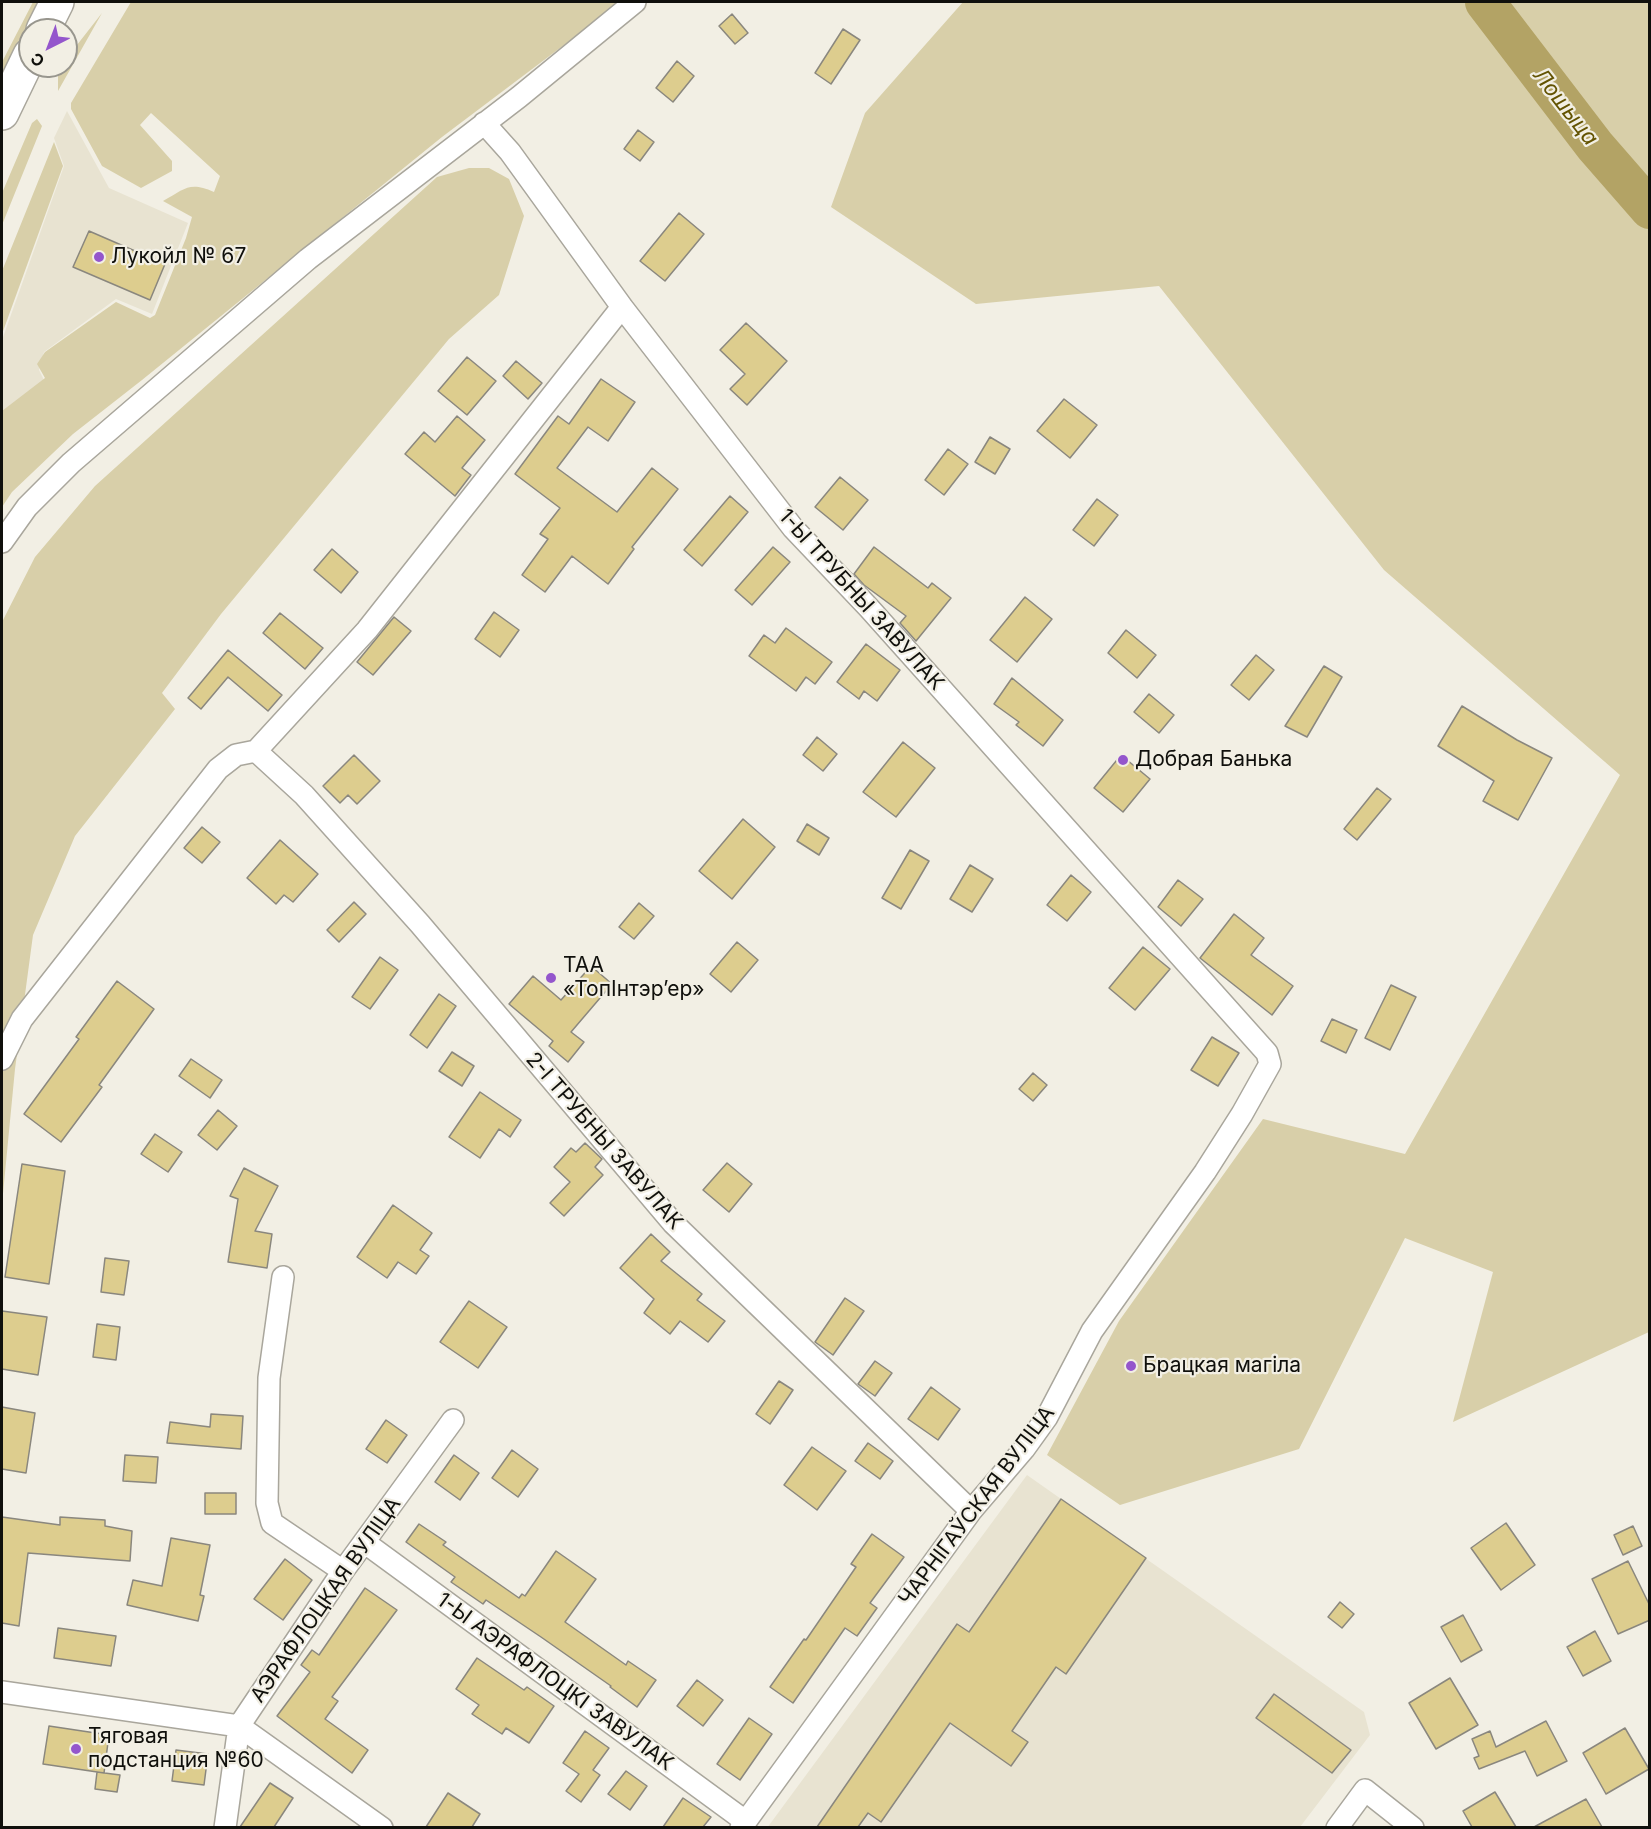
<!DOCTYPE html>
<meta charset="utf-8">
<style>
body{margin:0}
#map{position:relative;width:1651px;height:1829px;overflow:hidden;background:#f2efe4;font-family:Inter,sans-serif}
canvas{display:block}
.frame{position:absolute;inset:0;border:3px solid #10100c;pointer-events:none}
.north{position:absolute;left:18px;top:18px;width:60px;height:60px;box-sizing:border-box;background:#f2efe4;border:2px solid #98968e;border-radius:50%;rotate:222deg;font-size:16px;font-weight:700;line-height:24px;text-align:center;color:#10100c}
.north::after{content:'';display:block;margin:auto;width:21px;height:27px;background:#9456cc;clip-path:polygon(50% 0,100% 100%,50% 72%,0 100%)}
</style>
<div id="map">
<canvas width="1651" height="1829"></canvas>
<div class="frame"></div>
<div class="north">С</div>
</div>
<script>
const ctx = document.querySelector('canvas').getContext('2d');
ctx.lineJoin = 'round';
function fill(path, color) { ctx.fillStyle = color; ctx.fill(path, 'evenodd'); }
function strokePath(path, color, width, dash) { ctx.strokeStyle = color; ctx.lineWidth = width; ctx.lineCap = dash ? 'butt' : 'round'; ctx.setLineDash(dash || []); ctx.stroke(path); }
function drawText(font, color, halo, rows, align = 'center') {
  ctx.font = font + ' Inter,sans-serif'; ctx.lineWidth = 4.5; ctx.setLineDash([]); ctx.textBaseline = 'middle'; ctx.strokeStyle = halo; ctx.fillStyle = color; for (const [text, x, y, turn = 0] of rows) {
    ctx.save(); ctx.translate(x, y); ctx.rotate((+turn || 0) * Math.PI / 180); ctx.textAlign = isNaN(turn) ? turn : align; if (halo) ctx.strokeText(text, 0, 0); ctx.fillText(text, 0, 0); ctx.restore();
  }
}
const built = new Path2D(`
 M 67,111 L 109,188 L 188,223 L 152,314 L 116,299 L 44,352 L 39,370 L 45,382 L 2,419 L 2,340 L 64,166 L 54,138 Z
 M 1027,1475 L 1364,1712 L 1370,1735 L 1300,1827 L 767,1828 Z`);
const green = new Path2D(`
 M 33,2 L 45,2 L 2,87 L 2,62 Z
 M 131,2 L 621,2 L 442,137 L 142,380 L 73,434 L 12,492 L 2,507 L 2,411 L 45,378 L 37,364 L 45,352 L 116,302 L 150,318 L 155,315 L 186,238 L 192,217 L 163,201 C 185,189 189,181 214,192 L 220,176 L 151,113 L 140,125 L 172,161 L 172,171 L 141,188 L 102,166 L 71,109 L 71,103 Z
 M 963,2 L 1649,2 L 1649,1332 L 1453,1422 L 1493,1272 L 1405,1238 L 1299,1449 L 1120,1505 L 1047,1455 L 1119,1321 L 1263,1119 L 1405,1154 L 1620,775 L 1384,570 L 1159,286 L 976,304 L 831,207 L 865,113 Z
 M 102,13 L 58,91 L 58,69 L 61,66 L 66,66 L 66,59 Z
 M 37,119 L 42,126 L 2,225 L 2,193 L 32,123 Z
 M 54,142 L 63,166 L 2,334 L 2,271 Z
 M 469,168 L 489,168 L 509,179 L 524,216 L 499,295 L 449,339 L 221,614 L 162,693 L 175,709 L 75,836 L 33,935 L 15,1069 L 2,1204 L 2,622 L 35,557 L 95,486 L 437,177 Z`);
const river = new Path2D(`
 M 1485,2 L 1595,146 L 1650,209`);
const building = new Path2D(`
 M 732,14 L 748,33 L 735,44 L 719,26 Z
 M 843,29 L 860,40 L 831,84 L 815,73 Z
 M 677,61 L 694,76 L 673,102 L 656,88 Z
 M 638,130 L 654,142 L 640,161 L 624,149 Z
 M 679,213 L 704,234 L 665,281 L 640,261 Z
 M 89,231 L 165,264 L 150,300 L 73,267 Z
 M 746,323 L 787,361 L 747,405 L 730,389 L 745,374 L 720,350 Z
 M 467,357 L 496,381 L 467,415 L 438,391 Z
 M 516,361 L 542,383 L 528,399 L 503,376 Z
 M 601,379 L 635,402 L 608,441 L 588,427 L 557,468 L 617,512 L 652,468 L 678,489 L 632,547 L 634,549 L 608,584 L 572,556 L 545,592 L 522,575 L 548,539 L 540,534 L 560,508 L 515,474 L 558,416 L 569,424 Z
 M 1064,399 L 1097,425 L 1070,458 L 1037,431 Z
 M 457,416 L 485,440 L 462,468 L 471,475 L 455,496 L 405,454 L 424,432 L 435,442 Z
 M 990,437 L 1010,449 L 995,474 L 975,462 Z
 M 948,449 L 968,464 L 944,495 L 925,480 Z
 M 840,477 L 868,500 L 843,530 L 815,507 Z
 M 730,496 L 748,512 L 702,566 L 684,550 Z
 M 1097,499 L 1118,515 L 1094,546 L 1073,530 Z
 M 773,547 L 790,562 L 752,605 L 735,590 Z
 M 874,547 L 928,588 L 932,583 L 951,598 L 916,641 L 900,623 L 906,616 L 864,585 L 854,574 Z
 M 332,549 L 358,572 L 341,593 L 314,570 Z
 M 1025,597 L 1052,619 L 1017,662 L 990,640 Z
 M 494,612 L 519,630 L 500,657 L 475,639 Z
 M 280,613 L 323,648 L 305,669 L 263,633 Z
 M 394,617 L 411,631 L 373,675 L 357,662 Z
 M 786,628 L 832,662 L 815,684 L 806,677 L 796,691 L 749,656 L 764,635 L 775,643 Z
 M 1126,630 L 1156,655 L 1137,678 L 1108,653 Z
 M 866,644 L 900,670 L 877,701 L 864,691 L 859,699 L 837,682 Z
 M 228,650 L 282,695 L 268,711 L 228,677 L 201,709 L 188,698 Z
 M 1256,655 L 1274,670 L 1249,700 L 1231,685 Z
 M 1324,666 L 1342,677 L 1307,737 L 1285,726 Z
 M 1012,678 L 1063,720 L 1043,746 L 1016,725 L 1019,722 L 994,704 Z
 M 1149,694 L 1174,715 L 1159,733 L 1134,712 Z
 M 1462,706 L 1517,740 L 1552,758 L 1518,820 L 1483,801 L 1494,781 L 1438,746 Z
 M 817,737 L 837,754 L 823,771 L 803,755 Z
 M 903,742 L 935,768 L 896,817 L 863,792 Z
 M 354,755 L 380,781 L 357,804 L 348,795 L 340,803 L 323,786 Z
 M 1121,755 L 1150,779 L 1123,812 L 1094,788 Z
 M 1377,788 L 1391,799 L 1357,840 L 1344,829 Z
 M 743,819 L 775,847 L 732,899 L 699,871 Z
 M 807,824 L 829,838 L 819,855 L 797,841 Z
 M 202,827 L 220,842 L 202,863 L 184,848 Z
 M 280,840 L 318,874 L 293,902 L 284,895 L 276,904 L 247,878 Z
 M 910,850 L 929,861 L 901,909 L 882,898 Z
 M 970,865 L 993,879 L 972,912 L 950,899 Z
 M 1071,875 L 1091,892 L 1067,921 L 1047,905 Z
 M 1178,880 L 1203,899 L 1181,926 L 1158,907 Z
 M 354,902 L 366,914 L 339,942 L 327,930 Z
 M 639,903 L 654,916 L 634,939 L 619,927 Z
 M 1234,914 L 1264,938 L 1251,955 L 1293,986 L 1272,1015 L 1200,958 Z
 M 737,942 L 758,960 L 731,992 L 710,974 Z
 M 1143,947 L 1170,969 L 1135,1010 L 1109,988 Z
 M 380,957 L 398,970 L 370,1009 L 352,997 Z
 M 591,966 L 612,984 L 571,1032 L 584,1042 L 568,1062 L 549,1046 L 553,1041 L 509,1004 L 533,976 L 561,1000 Z
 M 117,981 L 154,1009 L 99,1085 L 102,1087 L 61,1142 L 24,1114 L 79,1039 L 76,1037 Z
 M 1391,985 L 1416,997 L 1390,1050 L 1365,1038 Z
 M 439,994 L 456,1006 L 427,1048 L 410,1035 Z
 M 1332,1019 L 1357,1030 L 1346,1053 L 1321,1041 Z
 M 1212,1037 L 1239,1053 L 1218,1086 L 1191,1070 Z
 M 452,1052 L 474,1066 L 462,1086 L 439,1071 Z
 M 191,1059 L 222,1080 L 210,1098 L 179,1076 Z
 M 1033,1073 L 1047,1085 L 1033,1101 L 1019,1089 Z
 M 480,1092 L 521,1120 L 510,1137 L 499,1129 L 480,1158 L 449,1137 Z
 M 218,1110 L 237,1126 L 217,1150 L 198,1135 Z
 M 155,1134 L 182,1152 L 168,1172 L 141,1154 Z
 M 585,1143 L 602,1159 L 595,1167 L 603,1175 L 564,1216 L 550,1203 L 570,1182 L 554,1167 L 571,1148 L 576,1152 Z
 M 727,1163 L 752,1184 L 729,1212 L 703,1190 Z
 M 22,1164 L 65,1171 L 49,1284 L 5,1277 Z
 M 244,1168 L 278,1186 L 255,1231 L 272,1234 L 267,1268 L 228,1262 L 238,1199 L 230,1196 Z
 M 393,1205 L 432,1233 L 420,1250 L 429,1256 L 416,1274 L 398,1262 L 387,1278 L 357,1257 Z
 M 651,1234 L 670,1252 L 661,1261 L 702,1294 L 697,1300 L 725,1321 L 708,1342 L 680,1321 L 670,1334 L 644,1313 L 654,1299 L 620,1268 Z
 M 105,1258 L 129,1261 L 124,1295 L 101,1292 Z
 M 845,1298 L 864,1311 L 833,1355 L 815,1342 Z
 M 469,1301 L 507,1327 L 478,1368 L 440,1342 Z
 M 2,1311 L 47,1317 L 38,1375 L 2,1369 Z
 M 97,1324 L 120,1327 L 116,1360 L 93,1357 Z
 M 875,1361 L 892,1373 L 875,1396 L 858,1384 Z
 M 779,1381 L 793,1390 L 770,1424 L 756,1414 Z
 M 931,1387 L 960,1409 L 938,1440 L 908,1419 Z
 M 2,1407 L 35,1413 L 26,1473 L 2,1469 Z
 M 211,1414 L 243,1416 L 241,1449 L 167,1443 L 170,1422 L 210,1427 Z
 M 386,1420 L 407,1435 L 387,1463 L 366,1449 Z
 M 868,1443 L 893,1461 L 880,1479 L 855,1461 Z
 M 812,1447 L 846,1471 L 817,1510 L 784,1485 Z
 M 512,1450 L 538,1469 L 518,1497 L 492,1478 Z
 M 125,1455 L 158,1457 L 156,1483 L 123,1481 Z
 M 454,1455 L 479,1473 L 460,1500 L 435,1482 Z
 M 205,1493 L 236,1493 L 236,1514 L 205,1514 Z
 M 1061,1499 L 1146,1558 L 1066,1674 L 1056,1667 L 1012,1731 L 1028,1742 L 1011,1766 L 950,1723 L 881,1822 L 868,1813 L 858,1827 L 817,1827 L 957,1624 L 969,1632 Z
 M 2,1517 L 60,1525 L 60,1517 L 105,1520 L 105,1526 L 132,1531 L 130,1561 L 28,1553 L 19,1626 L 2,1623 Z
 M 1506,1523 L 1535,1565 L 1501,1590 L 1471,1548 Z
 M 419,1524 L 446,1542 L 443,1545 L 519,1598 L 522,1594 L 525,1596 L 556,1551 L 596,1579 L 565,1622 L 626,1665 L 628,1661 L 656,1680 L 637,1707 L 610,1687 L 611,1686 L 541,1637 L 486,1600 L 483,1604 L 451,1582 L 455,1577 L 406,1542 Z
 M 1633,1526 L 1642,1546 L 1623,1555 L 1614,1535 Z
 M 872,1534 L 904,1557 L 870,1603 L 877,1608 L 857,1636 L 845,1628 L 793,1703 L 770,1687 L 804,1639 L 806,1640 L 856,1567 L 851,1564 Z
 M 171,1538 L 210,1545 L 200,1595 L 204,1596 L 198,1621 L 127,1605 L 133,1580 L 162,1586 Z
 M 285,1559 L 312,1580 L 283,1620 L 254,1599 Z
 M 1628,1561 L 1650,1606 L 1650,1620 L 1618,1634 L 1592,1579 Z
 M 365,1588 L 397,1610 L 332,1697 L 338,1701 L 325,1719 L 368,1750 L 352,1773 L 277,1716 L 310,1672 L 301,1665 L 312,1650 L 319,1655 Z
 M 1340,1602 L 1354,1614 L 1342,1628 L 1328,1617 Z
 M 1463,1615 L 1482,1650 L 1461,1662 L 1441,1627 Z
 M 58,1628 L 116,1636 L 111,1666 L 54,1658 Z
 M 1595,1631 L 1611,1661 L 1583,1676 L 1567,1647 Z
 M 477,1658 L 524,1690 L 527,1687 L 554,1706 L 529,1743 L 506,1728 L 502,1734 L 472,1714 L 479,1705 L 456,1689 Z
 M 1450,1678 L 1478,1725 L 1436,1749 L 1409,1703 Z
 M 697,1680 L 723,1700 L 703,1726 L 677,1706 Z
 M 1274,1694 L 1351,1750 L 1332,1773 L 1256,1718 Z
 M 749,1718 L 772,1734 L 740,1780 L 717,1764 Z
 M 1546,1721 L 1567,1761 L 1537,1776 L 1525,1751 L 1479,1769 L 1474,1758 L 1479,1756 L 1472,1739 L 1490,1731 L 1496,1747 Z
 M 49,1726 L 109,1735 L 104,1773 L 43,1764 Z
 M 1625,1728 L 1649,1769 L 1606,1794 L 1583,1753 Z
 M 585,1731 L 609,1748 L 593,1770 L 600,1775 L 581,1802 L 566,1791 L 579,1774 L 563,1763 Z
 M 176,1750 L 208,1754 L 204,1785 L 172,1781 Z
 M 626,1771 L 647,1786 L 630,1810 L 608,1794 Z
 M 97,1772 L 120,1775 L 117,1792 L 95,1789 Z
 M 270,1783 L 293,1798 L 274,1827 L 240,1827 Z
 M 1495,1792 L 1516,1827 L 1472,1827 L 1463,1811 Z
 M 448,1793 L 480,1814 L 472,1827 L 426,1827 Z
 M 683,1798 L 711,1817 L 703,1827 L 663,1827 Z
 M 1586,1799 L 1602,1827 L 1534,1827 Z`);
const street = new Path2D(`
 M 484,123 L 510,152 L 622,307 L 793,528 L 869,608 L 1267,1053 L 1270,1064 L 1242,1114 L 1205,1172 L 1092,1331 L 1047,1417 L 1024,1449 L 971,1511 L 741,1828
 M 2,542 L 27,507 L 71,463 L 308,259 L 519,97 L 635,2
 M 256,751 L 304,795 L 420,924 L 673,1223 L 971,1511
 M 2,1059 L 22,1019 L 218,769 L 236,755 L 256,751 L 367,630 L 622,307
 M 283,1277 L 269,1378 L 267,1503 L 272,1523 L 343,1571
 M 364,1542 L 745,1821
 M 2,1692 L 239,1726 L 382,1828
 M 225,1828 L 239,1726 L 343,1571 L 453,1420
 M 1337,1828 L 1365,1790 L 1413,1828`);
const primary = new Path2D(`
 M 43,30 L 57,2
 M 2,113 L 30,55`);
const markers = [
 [99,257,6,"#9456cc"],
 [1123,760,6,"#9456cc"],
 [551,978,6,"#9456cc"],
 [1131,1366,6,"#9456cc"],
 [76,1749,6,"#9456cc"]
];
const poiNames = [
 ["Лукойл № 67",111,257],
 ["Добрая Банька",1135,760],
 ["ТАА",563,966],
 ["«ТопІнтэрʼер»",563,990],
 ["Брацкая магіла",1143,1366],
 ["Тяговая",88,1737],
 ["подстанция №60",88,1761]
];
const streetNames = [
 ["1-Ы ТРУБНЫ ЗАВУЛАК",861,600,48],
 ["2-І ТРУБНЫ ЗАВУЛАК",604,1141,49],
 ["ЧАРНІГАЎСКАЯ ВУЛІЦА",977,1506,-53],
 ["АЭРАФЛОЦКАЯ ВУЛІЦА",326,1600,-55],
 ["1-Ы АЭРАФЛОЦКІ ЗАВУЛАК",555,1682,36]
];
const waterNames = [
 ["Лошыца",1565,107,52]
];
fill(built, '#e8e3d1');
fill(green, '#d8cfa9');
strokePath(river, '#b3a365', 40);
fill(building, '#ddcd8e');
strokePath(building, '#8a877e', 1.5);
strokePath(street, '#a9a69c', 24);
strokePath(primary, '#a9a69c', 36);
strokePath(street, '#fff', 21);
strokePath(primary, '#fff', 33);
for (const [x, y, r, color] of markers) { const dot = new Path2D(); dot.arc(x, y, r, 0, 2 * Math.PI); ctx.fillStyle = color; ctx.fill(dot); strokePath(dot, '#f2efe4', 2); }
drawText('21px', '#10100c', '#f2efe4', poiNames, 'left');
drawText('21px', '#10100c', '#f2efe4', streetNames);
drawText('italic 22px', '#635302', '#f2efe4', waterNames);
</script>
